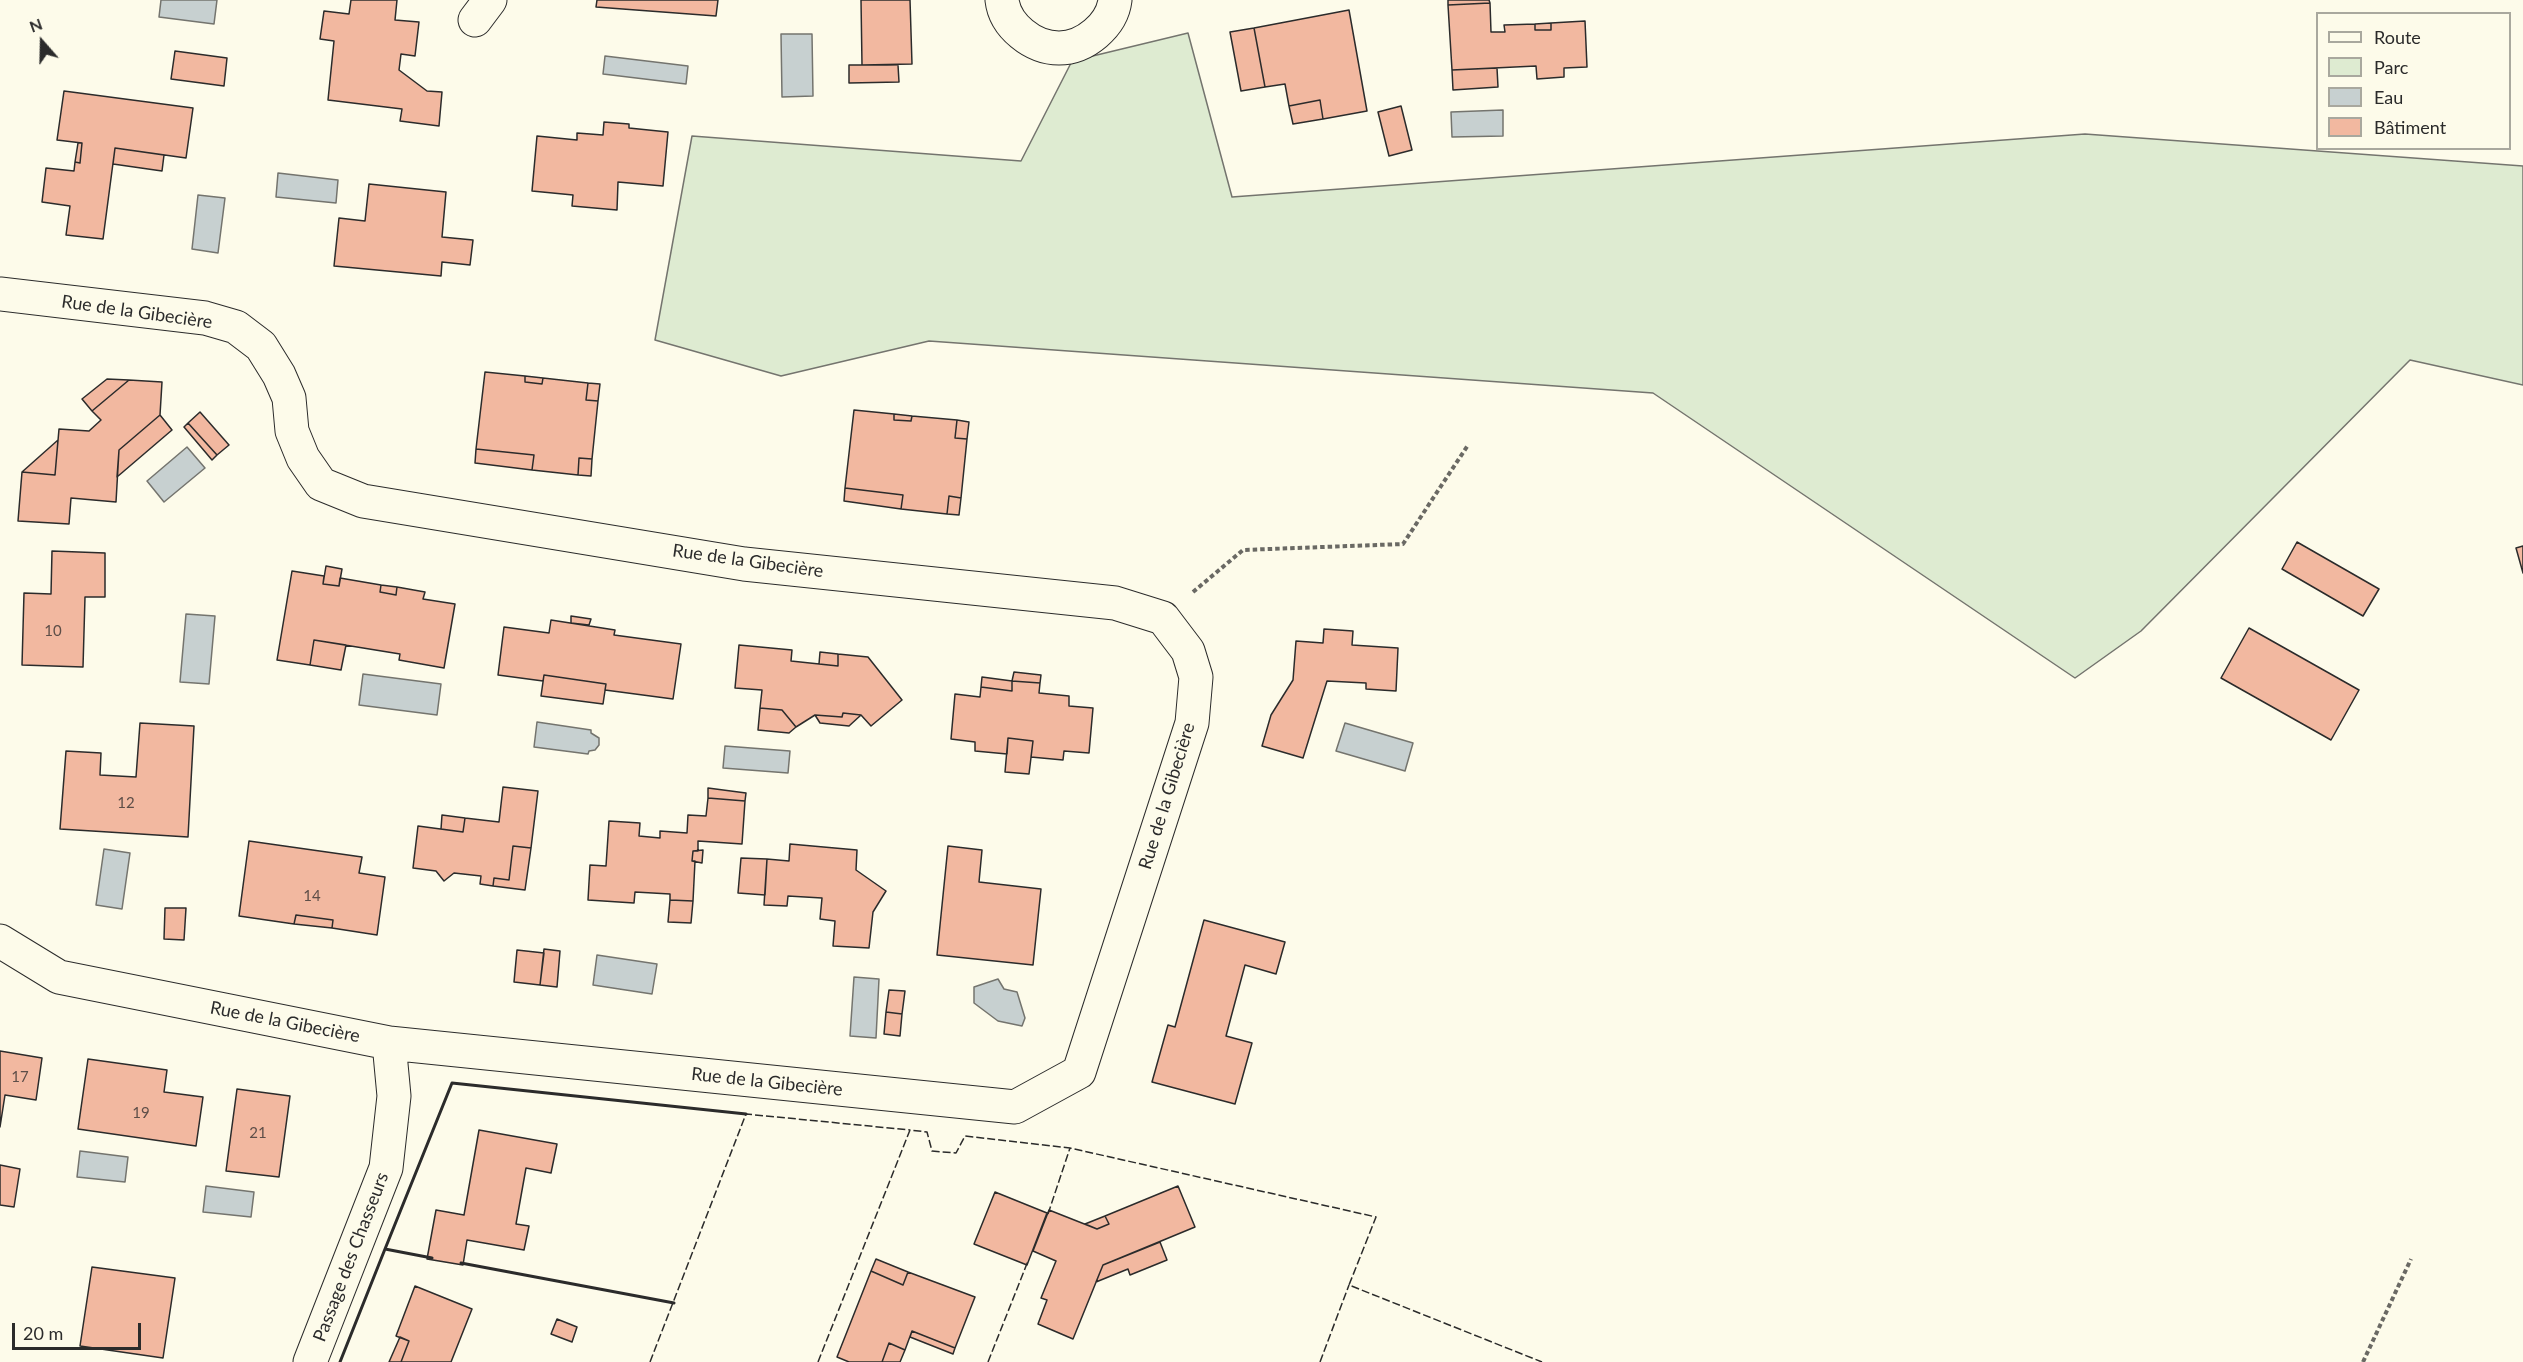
<!DOCTYPE html>
<meta charset="utf-8">
<style>
body{margin:0}
#map{position:relative;width:2523px;height:1362px;overflow:hidden;background:#fdfbea;font-family:Lato,sans-serif}
canvas{display:block}
.legend{position:absolute;left:2316px;top:12px;width:195px;height:138px;box-sizing:border-box;background:#fdfbea;border:2px solid #a9a89e;margin:0;padding:8px 10px;list-style:none;font-size:18px;color:#2b2b2b}
.legend li{display:flex;align-items:center;gap:12px;height:30px}
.legend b{width:30px;border:2px solid #a9a89e}
.north{position:absolute;left:12px;top:12px;width:60px;height:60px;-webkit-text-stroke:4px #fdfbea;paint-order:stroke;rotate:340deg;font-size:16px;font-weight:700;line-height:24px;text-align:center;color:#2b2b2b}
.north::after{content:'';display:block;margin:auto;width:21px;height:27px;background:#2b2b2b;clip-path:polygon(50% 0,100% 100%,50% 72%,0 100%)}
.scale{position:absolute;left:12px;top:1323px;width:129px;height:27px;box-sizing:border-box;border:3px solid #2b2b2b;border-top:0;padding-left:8px;font-size:18px;line-height:21px;white-space:nowrap;color:#2b2b2b;-webkit-text-stroke:4px #fdfbea;paint-order:stroke}
</style>
<div id="map">
<canvas width="2523" height="1362"></canvas>
<ul class="legend">
<li><b style="height:8px;background:#fdfbea"></b>Route</li>
<li><b style="height:16px;background:#deebd1"></b>Parc</li>
<li><b style="height:16px;background:#c7d0d0"></b>Eau</li>
<li><b style="height:16px;background:#f2b8a0"></b>Bâtiment</li>
</ul>
<div class="north">N</div>
<div class="scale">20 m</div>
</div>
<script>
const ctx = document.querySelector('canvas').getContext('2d');
ctx.lineJoin = 'round';
function fill(path, color) { ctx.fillStyle = color; ctx.fill(path, 'evenodd'); }
function strokePath(path, color, width, dash) { ctx.strokeStyle = color; ctx.lineWidth = width; ctx.lineCap = dash ? 'butt' : 'round'; ctx.setLineDash(dash || []); ctx.stroke(path); }
function drawText(font, color, halo, rows, align = 'center') {
  ctx.font = font + ' Lato,sans-serif'; ctx.lineWidth = 4.5; ctx.setLineDash([]); ctx.textBaseline = 'middle'; ctx.strokeStyle = halo; ctx.fillStyle = color; for (const [text, x, y, turn = 0] of rows) {
    ctx.save(); ctx.translate(x, y); ctx.rotate((+turn || 0) * Math.PI / 180); ctx.textAlign = isNaN(turn) ? turn : align; if (halo) ctx.strokeText(text, 0, 0); ctx.fillText(text, 0, 0); ctx.restore();
  }
}
const green = new Path2D(`
 M 1188,33 L 1232,197 L 2085,134 L 2523,166 L 2523,385 L 2410,360 L 2141,631 L 2075,678 L 1653,393 L 929,341 L 781,376 L 655,340 L 692,136 L 1021,161 L 1072,61 Z`);
const water = new Path2D(`
 M 161,0 L 217,0 L 214,24 L 159,17 Z
 M 781,34 L 812,34 L 813,96 L 782,97 Z
 M 605,56 L 688,66 L 686,84 L 603,74 Z
 M 1503,110 L 1503,136 L 1452,137 L 1451,112 Z
 M 278,173 L 338,180 L 336,203 L 276,197 Z
 M 198,195 L 225,198 L 218,253 L 192,249 Z
 M 187,447 L 205,468 L 164,502 L 147,481 Z
 M 186,614 L 215,616 L 209,684 L 180,682 Z
 M 363,674 L 441,684 L 437,715 L 359,705 Z
 M 537,722 L 591,730 L 591,733 L 599,738 L 599,745 L 595,750 L 589,751 L 588,754 L 534,747 Z
 M 1345,723 L 1413,743 L 1405,771 L 1336,751 Z
 M 725,746 L 790,751 L 788,773 L 723,768 Z
 M 104,849 L 130,853 L 122,909 L 96,905 Z
 M 597,955 L 657,964 L 652,994 L 593,985 Z
 M 854,977 L 879,979 L 876,1038 L 850,1036 Z
 M 998,979 L 1004,989 L 1017,992 L 1025,1018 L 1022,1026 L 998,1021 L 974,1003 L 974,987 Z
 M 80,1151 L 128,1157 L 125,1182 L 77,1177 Z
 M 206,1186 L 254,1192 L 251,1217 L 203,1212 Z`);
const building = new Path2D(`
 M 351,0 L 397,0 L 395,20 L 419,22 L 415,56 L 401,54 L 399,70 L 427,91 L 442,92 L 439,126 L 400,121 L 402,109 L 328,100 L 334,41 L 320,39 L 324,11 L 349,14 Z
 M 597,0 L 718,0 L 716,16 L 596,7 Z
 M 861,0 L 910,0 L 912,64 L 862,65 Z
 M 1448,0 L 1489,0 L 1490,3 L 1448,5 Z
 M 1490,3 L 1491,32 L 1505,32 L 1504,25 L 1535,24 L 1535,30 L 1551,30 L 1551,23 L 1585,21 L 1587,67 L 1564,68 L 1564,77 L 1537,79 L 1536,66 L 1452,70 L 1448,5 Z
 M 1349,10 L 1367,111 L 1323,119 L 1320,100 L 1289,106 L 1285,84 L 1265,87 L 1254,28 Z
 M 1551,23 L 1551,30 L 1535,30 L 1535,24 Z
 M 1254,28 L 1265,87 L 1241,91 L 1230,32 Z
 M 175,51 L 227,58 L 224,86 L 171,79 Z
 M 849,65 L 898,65 L 899,82 L 849,83 Z
 M 1497,68 L 1498,87 L 1453,90 L 1452,70 Z
 M 64,91 L 193,108 L 186,158 L 115,148 L 103,239 L 66,235 L 70,206 L 42,202 L 46,168 L 74,171 L 75,162 L 80,163 L 82,143 L 57,140 Z
 M 1320,100 L 1323,119 L 1293,124 L 1289,106 Z
 M 1401,106 L 1412,150 L 1389,156 L 1378,112 Z
 M 604,122 L 629,124 L 629,128 L 668,132 L 663,186 L 618,182 L 617,210 L 572,206 L 573,195 L 532,191 L 537,136 L 577,140 L 577,133 L 603,135 Z
 M 78,143 L 82,143 L 80,163 L 75,162 Z
 M 115,148 L 164,155 L 162,171 L 113,164 Z
 M 369,184 L 446,192 L 442,237 L 473,240 L 470,265 L 442,262 L 441,276 L 334,266 L 339,218 L 365,221 Z
 M 485,372 L 525,376 L 525,382 L 542,384 L 543,378 L 588,383 L 586,400 L 598,401 L 592,459 L 579,458 L 578,475 L 532,470 L 534,455 L 476,449 Z
 M 525,376 L 543,378 L 542,384 L 525,382 Z
 M 107,379 L 129,380 L 92,411 L 82,399 Z
 M 129,380 L 162,382 L 160,415 L 119,450 L 116,502 L 71,498 L 69,524 L 18,521 L 22,472 L 55,475 L 59,429 L 89,431 L 101,420 L 92,411 Z
 M 588,383 L 600,384 L 598,401 L 586,400 Z
 M 854,410 L 894,414 L 894,420 L 911,421 L 912,416 L 957,420 L 955,438 L 967,439 L 961,498 L 949,496 L 947,514 L 901,509 L 903,495 L 845,488 Z
 M 200,412 L 229,445 L 217,455 L 188,423 Z
 M 894,414 L 912,416 L 911,421 L 894,420 Z
 M 160,415 L 172,430 L 117,477 L 119,450 Z
 M 957,420 L 969,422 L 967,439 L 955,438 Z
 M 188,423 L 217,455 L 212,460 L 184,427 Z
 M 58,440 L 55,475 L 22,472 Z
 M 476,449 L 534,455 L 532,470 L 475,463 Z
 M 579,458 L 592,459 L 591,476 L 578,475 Z
 M 845,488 L 903,495 L 901,509 L 844,501 Z
 M 949,496 L 961,498 L 959,515 L 947,514 Z
 M 2297,542 L 2379,589 L 2363,616 L 2282,569 Z
 M 2523,546 L 2523,573 L 2516,548 Z
 M 52,551 L 105,553 L 105,597 L 85,597 L 83,667 L 22,665 L 24,593 L 51,594 Z
 M 326,566 L 342,569 L 339,586 L 323,584 Z
 M 292,571 L 324,576 L 323,584 L 339,586 L 340,578 L 381,585 L 380,592 L 396,595 L 397,587 L 425,592 L 423,599 L 455,604 L 444,668 L 399,660 L 400,654 L 314,640 L 310,665 L 277,660 Z
 M 381,585 L 397,587 L 396,595 L 380,592 Z
 M 571,616 L 591,619 L 589,625 L 571,623 Z
 M 551,620 L 615,630 L 614,635 L 681,644 L 673,699 L 605,690 L 606,684 L 544,675 L 543,681 L 498,675 L 504,627 L 549,633 Z
 M 2249,628 L 2359,690 L 2331,740 L 2221,678 Z
 M 1324,629 L 1353,631 L 1352,645 L 1398,648 L 1396,691 L 1366,689 L 1366,683 L 1327,681 L 1303,758 L 1262,746 L 1271,715 L 1293,680 L 1296,641 L 1323,643 Z
 M 314,640 L 346,645 L 341,670 L 310,665 Z
 M 739,645 L 792,650 L 791,661 L 838,666 L 838,654 L 868,657 L 902,700 L 871,726 L 861,715 L 843,713 L 842,717 L 815,715 L 796,727 L 782,710 L 760,708 L 762,690 L 735,688 Z
 M 820,652 L 838,654 L 838,666 L 819,664 Z
 M 1014,672 L 1041,675 L 1040,683 L 1012,681 Z
 M 544,675 L 606,684 L 603,704 L 541,696 Z
 M 982,677 L 1012,681 L 1012,691 L 981,687 Z
 M 1012,681 L 1040,683 L 1039,693 L 1069,696 L 1069,706 L 1093,708 L 1089,753 L 1064,751 L 1063,760 L 1031,757 L 1033,741 L 1008,738 L 1007,754 L 975,751 L 975,742 L 951,739 L 955,694 L 980,697 L 981,687 L 1012,691 Z
 M 760,708 L 782,710 L 796,727 L 789,733 L 758,730 Z
 M 843,713 L 861,715 L 849,726 L 820,723 L 815,715 L 842,717 Z
 M 140,723 L 194,726 L 188,837 L 60,829 L 66,751 L 101,753 L 100,775 L 136,777 Z
 M 1008,738 L 1033,741 L 1029,774 L 1005,772 Z
 M 503,787 L 538,791 L 531,848 L 513,846 L 509,880 L 494,878 L 493,886 L 480,884 L 481,876 L 454,873 L 444,881 L 436,871 L 413,868 L 418,826 L 463,832 L 465,818 L 499,822 Z
 M 708,788 L 746,793 L 745,801 L 708,798 Z
 M 708,798 L 745,801 L 742,844 L 698,841 L 698,851 L 693,851 L 692,861 L 695,861 L 693,901 L 670,900 L 670,894 L 635,892 L 634,903 L 588,900 L 590,865 L 606,866 L 609,821 L 640,823 L 639,836 L 660,838 L 660,831 L 687,833 L 688,815 L 706,816 Z
 M 442,815 L 465,818 L 463,832 L 441,829 Z
 M 249,841 L 362,857 L 359,873 L 385,877 L 377,935 L 332,928 L 333,920 L 296,915 L 294,924 L 239,916 Z
 M 790,844 L 857,850 L 856,870 L 886,891 L 873,912 L 869,948 L 833,946 L 835,921 L 820,919 L 822,898 L 788,896 L 787,906 L 764,905 L 767,859 L 789,861 Z
 M 513,846 L 531,848 L 525,890 L 493,886 L 494,878 L 509,880 Z
 M 948,846 L 982,850 L 979,882 L 1041,889 L 1033,965 L 937,955 Z
 M 703,850 L 702,863 L 692,861 L 693,851 Z
 M 741,858 L 767,859 L 765,895 L 738,893 Z
 M 670,900 L 693,901 L 691,923 L 668,922 Z
 M 165,908 L 186,908 L 184,940 L 164,939 Z
 M 296,915 L 333,920 L 332,928 L 294,924 Z
 M 1204,920 L 1285,942 L 1276,974 L 1245,965 L 1226,1036 L 1252,1043 L 1235,1104 L 1152,1082 L 1168,1025 L 1175,1027 Z
 M 544,949 L 560,951 L 557,987 L 540,985 Z
 M 517,950 L 544,953 L 540,985 L 514,982 Z
 M 889,990 L 905,991 L 902,1014 L 886,1012 Z
 M 886,1012 L 902,1014 L 900,1036 L 884,1034 Z
 M 0,1051 L 42,1058 L 36,1100 L 5,1095 L 0,1127 Z
 M 88,1059 L 167,1070 L 164,1092 L 203,1097 L 196,1146 L 78,1129 Z
 M 237,1089 L 290,1096 L 279,1177 L 226,1171 Z
 M 479,1130 L 557,1144 L 551,1173 L 526,1168 L 516,1224 L 529,1226 L 524,1250 L 467,1240 L 463,1265 L 427,1259 L 436,1210 L 464,1215 Z
 M 0,1165 L 20,1169 L 14,1207 L 0,1205 Z
 M 1178,1186 L 1195,1227 L 1103,1265 L 1073,1339 L 1038,1324 L 1047,1300 L 1041,1298 L 1056,1261 L 1033,1251 L 1049,1210 L 1097,1229 L 1109,1224 L 1105,1216 Z
 M 995,1192 L 1047,1213 L 1027,1265 L 974,1244 Z
 M 1105,1216 L 1109,1224 L 1097,1229 L 1085,1224 Z
 M 1160,1242 L 1167,1260 L 1130,1275 L 1128,1269 L 1096,1282 L 1103,1265 Z
 M 876,1259 L 908,1272 L 903,1285 L 871,1271 Z
 M 92,1267 L 175,1278 L 163,1358 L 80,1346 Z
 M 871,1271 L 903,1285 L 908,1272 L 975,1297 L 955,1348 L 912,1331 L 905,1350 L 889,1343 L 882,1362 L 849,1362 L 837,1357 Z
 M 415,1286 L 472,1309 L 451,1362 L 401,1362 L 409,1341 L 396,1336 Z
 M 557,1319 L 577,1327 L 572,1342 L 551,1334 Z
 M 912,1331 L 955,1348 L 953,1354 L 910,1337 Z
 M 400,1337 L 409,1341 L 401,1362 L 389,1362 Z
 M 889,1343 L 905,1350 L 900,1362 L 882,1362 Z`);
const path = new Path2D(`
 M 1193,592 L 1243,550 L 1403,544 L 1468,445
 M 2363,1362 L 2411,1259`);
const minor = new Path2D(`
 M 1002,0 C 1005,26 1033,48 1059,48 C 1085,48 1112,25 1115,0
 M 475,20 L 490,0
 M 0,294 L 205,318 L 236,327 L 261,346 L 279,375 L 289,398 L 292,431 L 303,458 L 321,484 L 363,501 L 744,564 L 1115,603 L 1163,618 L 1188,651 L 1196,677 L 1192,723 L 1079,1072 L 1015,1107 L 389,1043 L 59,977 L 0,941
 M 310,1362 L 386,1168 L 394,1096 L 389,1043`);
const fence = new Path2D(`
 M 1048,1214 L 1070,1148
 M 650,1362 L 746,1114 L 910,1130
 M 818,1362 L 910,1130 L 927,1132 L 932,1151 L 956,1153 L 965,1136 L 1070,1148 L 1376,1217 L 1349,1285 L 1542,1362
 M 988,1362 L 1028,1261
 M 1320,1362 L 1349,1285`);
const wall = new Path2D(`
 M 432,1258 L 385,1249 L 452,1083 L 746,1114
 M 461,1263 L 674,1303
 M 340,1362 L 385,1249`);
const numberNames = [
 ["10",53,631],
 ["12",126,803],
 ["14",312,896],
 ["17",20,1077],
 ["19",141,1113],
 ["21",258,1133]
];
const streetNames = [
 ["Rue de la Gibecière",137,312,8],
 ["Rue de la Gibecière",748,561,8],
 ["Rue de la Gibecière",1167,796,-73],
 ["Rue de la Gibecière",285,1022,11],
 ["Rue de la Gibecière",767,1082,6],
 ["Passage des Chasseurs",351,1257,-69]
];
fill(green, '#deebd1');
strokePath(green, '#74746e', 1.5);
fill(water, '#c7d0d0');
strokePath(water, '#74746e', 1.5);
fill(building, '#f2b8a0');
strokePath(building, '#2b2b2b', 1.5);
strokePath(minor, '#2b2b2b', 35);
strokePath(path, '#6a6964', 4, [4.5, 3]);
strokePath(minor, '#fdfbea', 33);
strokePath(fence, '#2b2b2b', 1.5, [8, 3]);
strokePath(wall, '#2b2b2b', 3);
drawText('15px', '#5d4e48', null, numberNames);
drawText('18px', '#2b2b2b', '#fdfbea', streetNames);
</script>
